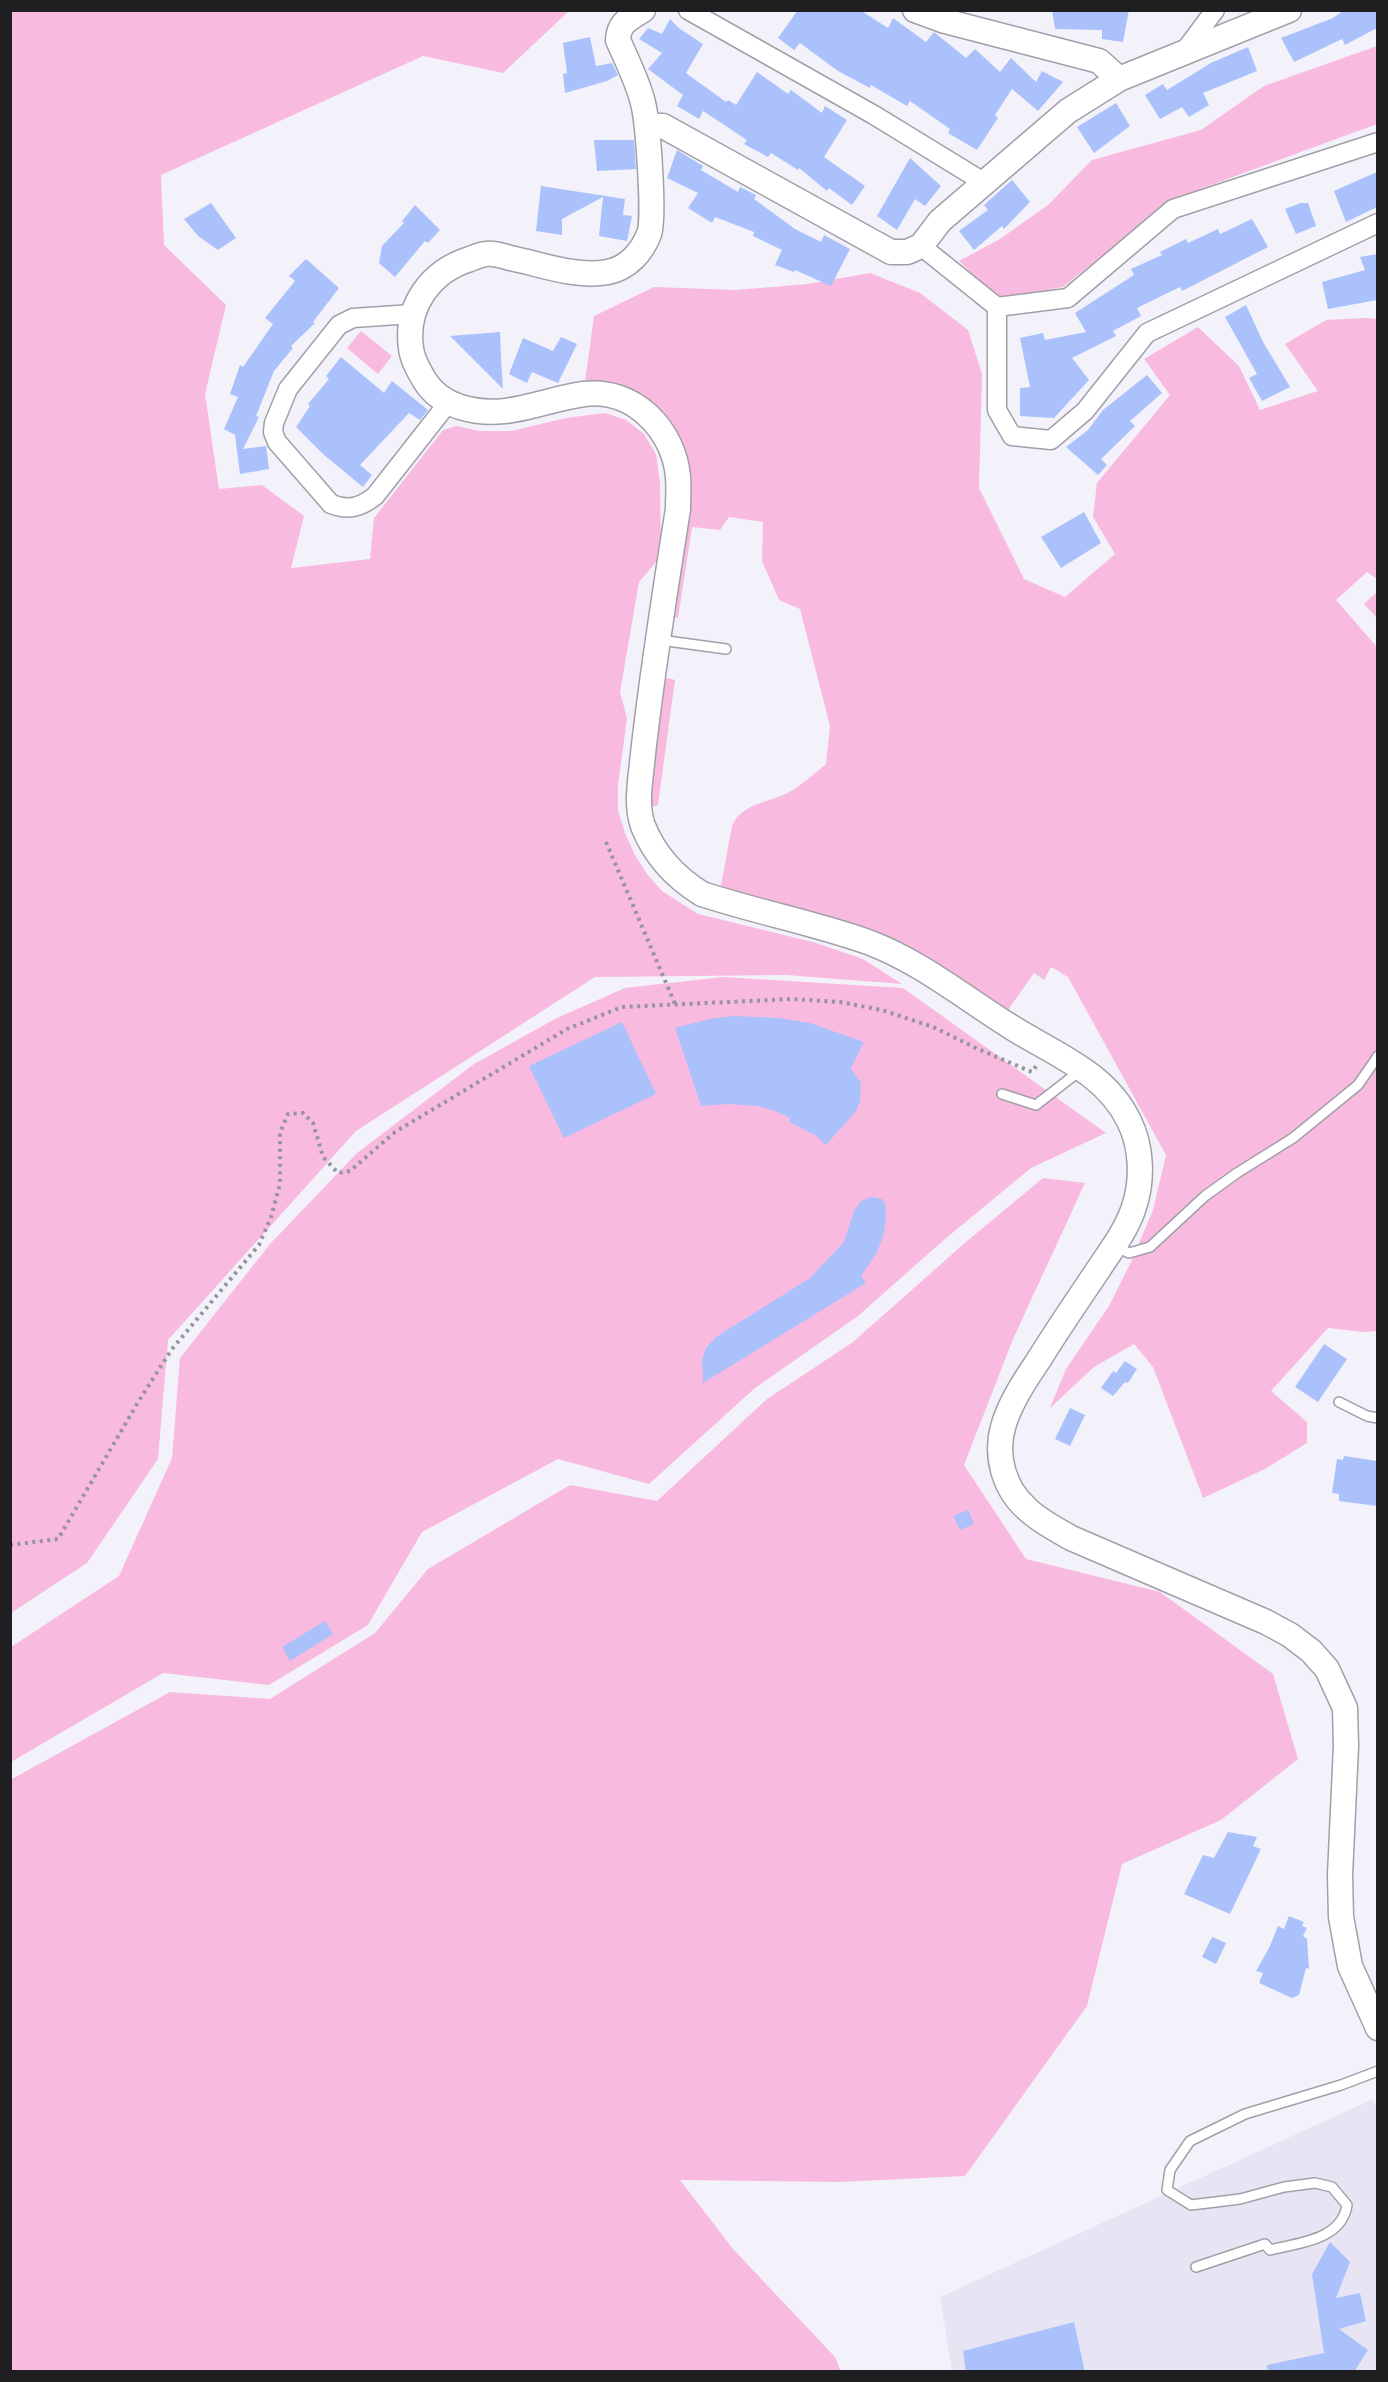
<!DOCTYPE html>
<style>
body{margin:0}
#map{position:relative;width:1388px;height:2382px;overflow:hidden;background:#f3f2fa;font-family:Raleway,sans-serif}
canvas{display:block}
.frame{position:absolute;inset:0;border:12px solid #1f1e21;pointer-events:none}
</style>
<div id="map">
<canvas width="1388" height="2382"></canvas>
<div class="frame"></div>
</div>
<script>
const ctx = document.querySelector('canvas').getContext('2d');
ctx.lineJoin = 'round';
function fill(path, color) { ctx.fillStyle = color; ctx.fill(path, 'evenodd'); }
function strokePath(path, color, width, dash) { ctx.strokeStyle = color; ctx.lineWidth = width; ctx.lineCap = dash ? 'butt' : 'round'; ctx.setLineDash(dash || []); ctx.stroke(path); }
const built = new Path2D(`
 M 1373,2099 L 1377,2107 L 1377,2371 L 952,2371 L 940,2297 Z`);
const green = new Path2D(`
 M 11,11 L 569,11 L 503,73 L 423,56 L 161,175 L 164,245 L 226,305 L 205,394 L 219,489 L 262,485 L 304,516 L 291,568 L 370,559 L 374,518 L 443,430 L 457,426 L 479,431 L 511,431 L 566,418 L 605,413 L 626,420 L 644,434 L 656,454 L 660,483 L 661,556 L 639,582 L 620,692 L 627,718 L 618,786 L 618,811 L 625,833 L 635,855 L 647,874 L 662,891 L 698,914 L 813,942 L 863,959 L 902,984 L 786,975 L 595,977 L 356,1131 L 168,1340 L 158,1459 L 87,1563 L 11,1613 Z
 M 1377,46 L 1377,124 L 1173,199 L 1063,287 L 999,299 L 959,261 L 1000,239 L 1048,205 L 1092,160 L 1201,130 L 1264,86 Z
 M 870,273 L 920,293 L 968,330 L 982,374 L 979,488 L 1024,579 L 1065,597 L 1115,554 L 1093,517 L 1097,483 L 1170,395 L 1144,359 L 1198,327 L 1239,366 L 1260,410 L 1318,391 L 1285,344 L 1326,320 L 1365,318 L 1377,319 L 1377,579 L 1367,572 L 1336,600 L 1377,647 L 1377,1331 L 1364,1332 L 1328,1328 L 1271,1391 L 1307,1422 L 1307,1443 L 1265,1469 L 1203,1498 L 1153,1367 L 1134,1344 L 1094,1367 L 1050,1408 L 1066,1369 L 1109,1306 L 1131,1262 L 1153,1210 L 1166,1155 L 1068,977 L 1051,967 L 1044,980 L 1034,973 L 1008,1010 L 878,940 L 720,891 L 732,826 C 743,800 776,803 796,788 C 806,781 816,772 826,764 L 830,726 L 800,609 L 779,600 L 762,561 L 763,522 L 729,517 L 720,530 L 692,527 L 678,618 L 670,617 L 687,503 L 636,394 L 609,382 L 585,382 L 594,316 L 654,287 L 736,290 L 808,284 Z
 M 361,331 L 392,356 L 378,374 L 347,348 Z
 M 1377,592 L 1377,618 L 1364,604 Z
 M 663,677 L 675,680 L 658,805 L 648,808 Z
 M 723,977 L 903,988 L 1106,1133 L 1031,1168 L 945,1239 L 858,1316 L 755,1388 L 649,1484 L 558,1459 L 422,1532 L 368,1625 L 269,1685 L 163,1673 L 11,1762 L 11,1647 L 119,1576 L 172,1458 L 180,1358 L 270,1244 L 357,1153 L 474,1064 L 557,1018 L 625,988 Z
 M 1043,1178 L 1085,1183 L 1013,1339 L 964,1465 L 1026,1559 L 1160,1592 L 1273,1674 L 1298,1759 L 1221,1820 L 1122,1864 L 1087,2006 L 965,2176 L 839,2182 L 680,2180 L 733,2249 L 835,2357 L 841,2372 L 11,2371 L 10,1780 L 170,1692 L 270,1699 L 375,1633 L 428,1569 L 570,1485 L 657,1501 L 767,1399 L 853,1342 L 967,1241 Z`);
const building = new Path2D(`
 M 798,10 L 860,10 L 888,28 L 893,18 L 926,42 L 934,32 L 966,58 L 975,49 L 1000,72 L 1011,58 L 1036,82 L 1042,71 L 1063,82 L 1038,111 L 1012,89 L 995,115 L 998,118 L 977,150 L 948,133 L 950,129 L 910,101 L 907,106 L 871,85 L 870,88 L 838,71 L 800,43 L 794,50 L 778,38 Z
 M 1052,10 L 1129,10 L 1123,42 L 1102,39 L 1102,30 L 1055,29 Z
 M 1344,10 L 1377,10 L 1377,28 L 1345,45 L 1342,39 L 1294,62 L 1281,38 L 1333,18 Z
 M 670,19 L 680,29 L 703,44 L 686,73 L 726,102 L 728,100 L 736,105 L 757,72 L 788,94 L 791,90 L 822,113 L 825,106 L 847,120 L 824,157 L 865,186 L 852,205 L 829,188 L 827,191 L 799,168 L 798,170 L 771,153 L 768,157 L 744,144 L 747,140 L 703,111 L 699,119 L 677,106 L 683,95 L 648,69 L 662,53 L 639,39 L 648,28 L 662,34 Z
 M 590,37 L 596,66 L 612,63 L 618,75 L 607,81 L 565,93 L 563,74 L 567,73 L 563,43 Z
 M 1248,47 L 1257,71 L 1203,93 L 1209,105 L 1189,117 L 1182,107 L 1160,119 L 1145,95 L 1163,84 L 1167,90 L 1211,63 Z
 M 1116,103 L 1130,126 L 1094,153 L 1077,127 Z
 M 594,140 L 634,140 L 636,169 L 597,171 Z
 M 677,150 L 703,166 L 701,170 L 738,192 L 740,187 L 756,195 L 754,199 L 795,229 L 821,242 L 824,235 L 850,249 L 831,286 L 795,270 L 794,272 L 775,265 L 782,250 L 753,236 L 754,232 L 715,217 L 712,223 L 688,208 L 698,193 L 667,178 Z
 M 910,158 L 941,186 L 925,206 L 915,199 L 897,230 L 877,216 Z
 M 1377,172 L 1377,207 L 1346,222 L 1334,191 Z
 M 1012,180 L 1030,202 L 1004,229 L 1002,226 L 974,250 L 959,231 L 988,210 L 984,205 Z
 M 541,186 L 625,199 L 623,215 L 632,216 L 627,241 L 599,236 L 603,197 L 562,219 L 562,235 L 536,231 Z
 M 211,203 L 236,238 L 218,250 L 198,236 L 184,219 Z
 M 1301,203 L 1308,203 L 1316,226 L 1296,234 L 1285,209 Z
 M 415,205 L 440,230 L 428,243 L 425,241 L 395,277 L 379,263 L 382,246 L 404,223 L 402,221 Z
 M 1252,219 L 1268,247 L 1182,291 L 1180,287 L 1137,308 L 1141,316 L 1113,331 L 1116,336 L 1072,358 L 1089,380 L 1054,418 L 1020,416 L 1020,388 L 1030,387 L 1020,338 L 1043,333 L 1045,340 L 1086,332 L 1075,313 L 1134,275 L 1131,269 L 1162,255 L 1160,252 L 1186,239 L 1188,243 L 1218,229 L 1220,234 Z
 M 1377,254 L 1377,300 L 1328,309 L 1322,282 L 1365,270 L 1360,257 Z
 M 306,259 L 339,288 L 313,322 L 315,323 L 291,346 L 293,348 L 274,371 L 256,416 L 259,417 L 243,449 L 266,446 L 269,469 L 240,474 L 235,435 L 224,429 L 238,397 L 230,394 L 240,365 L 243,367 L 273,324 L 265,318 L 295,281 L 289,276 Z
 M 1246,305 L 1263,342 L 1290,387 L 1262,401 L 1249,378 L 1257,374 L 1225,317 Z
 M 500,332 L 501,358 L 503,389 L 450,336 Z
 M 561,337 L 577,344 L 558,383 L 532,372 L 527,383 L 509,374 L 523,338 L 553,351 Z
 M 341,357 L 384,393 L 392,381 L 428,410 L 420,420 L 409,413 L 360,465 L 372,475 L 363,487 L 324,455 L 296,427 L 310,406 L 308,404 L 329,379 L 326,376 Z
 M 1147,375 L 1162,393 L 1130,421 L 1135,426 L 1101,459 L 1107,465 L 1098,475 L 1066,447 L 1088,430 L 1103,410 Z
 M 1084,512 L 1101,543 L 1061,568 L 1041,537 Z
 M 733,1016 L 778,1018 L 810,1023 L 864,1042 L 851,1068 L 861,1083 L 860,1101 L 856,1111 L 826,1145 L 815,1135 L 789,1122 L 790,1118 L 775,1111 L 758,1106 L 728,1104 L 701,1106 L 675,1028 L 710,1019 Z
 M 622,1022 L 656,1094 L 564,1138 L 529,1066 Z
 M 871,1197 L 882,1199 L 885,1203 L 886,1218 L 883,1237 L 876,1254 L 861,1276 L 866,1283 L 703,1383 L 702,1360 L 706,1348 L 716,1337 L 810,1278 L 844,1242 L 854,1211 L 861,1201 Z
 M 1324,1344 L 1347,1359 L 1318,1402 L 1295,1387 Z
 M 1125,1361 L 1137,1369 L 1128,1383 L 1125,1382 L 1113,1396 L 1101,1388 L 1113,1371 L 1116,1373 Z
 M 1070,1408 L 1085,1415 L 1070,1446 L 1055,1439 Z
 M 1344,1456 L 1377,1461 L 1377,1506 L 1339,1501 L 1339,1494 L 1332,1493 L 1337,1459 L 1343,1460 Z
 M 968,1510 L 974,1524 L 960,1530 L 953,1516 Z
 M 325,1621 L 333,1634 L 290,1661 L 282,1647 Z
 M 1228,1832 L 1257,1837 L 1253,1846 L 1261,1849 L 1230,1914 L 1184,1894 L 1203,1855 L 1214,1858 Z
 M 1289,1916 L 1304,1922 L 1302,1926 L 1307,1928 L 1303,1936 L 1307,1939 L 1309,1969 L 1306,1968 L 1299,1995 L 1292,1998 L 1259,1983 L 1263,1973 L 1256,1971 L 1269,1948 L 1278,1926 L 1284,1929 Z
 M 1212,1937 L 1226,1943 L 1216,1964 L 1202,1957 Z
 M 1330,2242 L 1350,2262 L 1336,2298 L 1360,2293 L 1366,2321 L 1339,2329 L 1368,2350 L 1354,2372 L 1268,2372 L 1267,2365 L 1324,2353 L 1312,2274 Z
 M 1074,2322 L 1085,2372 L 966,2372 L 963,2351 Z`);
const path = new Path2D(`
 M 606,842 L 675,1004
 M 10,1545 L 58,1539 L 140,1399 L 172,1349 L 259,1245 L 271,1217 L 280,1184 L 280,1133 L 288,1114 L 303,1113 L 313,1123 L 323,1157 L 338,1173 L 350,1171 L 395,1132 L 567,1029 L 622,1007 L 792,999 L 840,1002 L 882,1010 L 933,1027 L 978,1049 L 1032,1072 L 1037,1065`);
const service = new Path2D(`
 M 660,640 L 726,649
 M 1002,1094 L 1036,1105 L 1081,1070
 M 1115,1246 L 1129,1253 L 1150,1247 L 1205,1196 L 1237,1173 L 1293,1138 L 1358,1085 L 1378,1056
 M 1339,1402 L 1367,1416 L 1378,1418
 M 1196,2267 L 1265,2244 L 1270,2250 C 1298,2243 1342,2240 1347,2205 L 1332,2187 L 1315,2183 L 1284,2187 L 1240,2199 L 1191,2205 L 1167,2190 L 1170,2170 L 1190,2141 L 1245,2114 L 1341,2085 L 1378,2071`);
const minor = new Path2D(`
 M 688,10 L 874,115 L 985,183
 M 1183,53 L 1215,10
 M 921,246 L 997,307 L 1068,298 L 1173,209 L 1378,142
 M 997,307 L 997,410 L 1012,436 L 1051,440 L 1085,411 L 1147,333 L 1378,223
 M 412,314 L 353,318 L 339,325 L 288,389 L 274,423 L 273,432 L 277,442 L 331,504 C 349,511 361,507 375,496 L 448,403`);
const tertiary = new Path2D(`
 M 643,10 C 629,19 619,22 618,40 C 627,61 638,82 643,103 C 648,122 655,219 649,234 C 642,252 628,268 608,272 C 575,278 541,264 510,258 C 503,256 494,253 487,254 C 482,254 475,257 470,259 C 431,271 405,306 411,348 C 412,359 419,371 425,381 C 433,394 445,402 460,407 C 506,421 540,400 584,394 C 634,388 674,430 678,477 C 679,488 678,499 678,509 C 665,591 652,672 643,754 C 641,777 635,804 643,826 C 655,856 676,878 702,894 C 757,912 814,923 868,942 C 919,961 962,996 1008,1025 C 1051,1053 1105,1071 1129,1121 C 1142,1147 1143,1180 1134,1207 C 1127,1229 1112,1249 1100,1267 C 1080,1297 1059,1327 1040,1358 C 1026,1379 1010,1402 1003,1427 C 995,1456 1004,1488 1026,1508 C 1039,1521 1056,1529 1071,1538 L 1266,1622 L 1290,1635 L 1311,1651 L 1327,1669 L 1345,1708 L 1346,1746 L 1340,1875 L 1341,1917 L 1350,1966 L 1378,2028
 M 915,10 L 945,21 L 1099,61 L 1119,79
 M 647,126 L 663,126 L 891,252 L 907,252 L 921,246 L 940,221 L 1068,111 L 1119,79 L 1289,10`);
fill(built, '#e7e5f4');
fill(green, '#f9badf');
fill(building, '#aac1fc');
strokePath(service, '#a1a0a8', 12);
strokePath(minor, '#a1a0a8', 21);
strokePath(tertiary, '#a1a0a8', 27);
strokePath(path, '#95949a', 4, [3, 4.5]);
strokePath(service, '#fff', 9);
strokePath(minor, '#fff', 18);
strokePath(tertiary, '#fff', 24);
</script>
